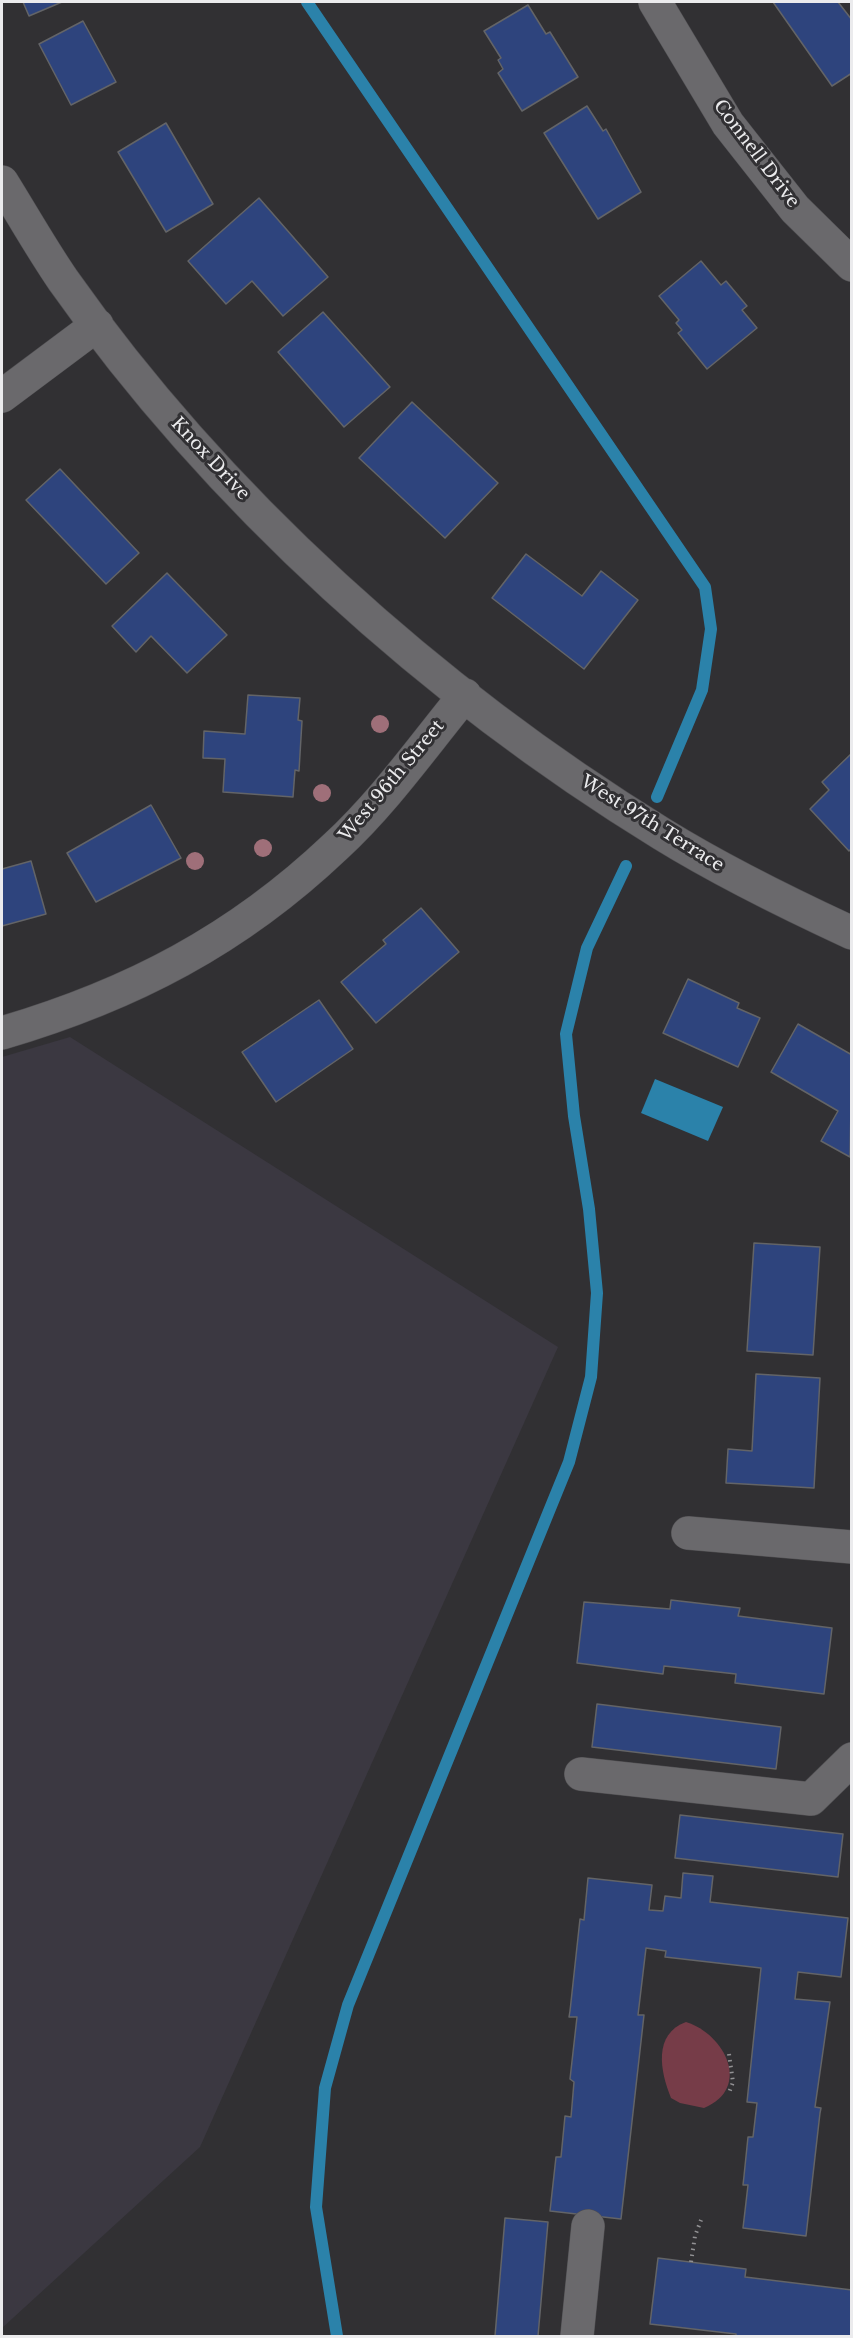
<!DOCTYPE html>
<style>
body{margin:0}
#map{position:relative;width:853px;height:2338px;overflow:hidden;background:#313033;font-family:"Libre Baskerville",serif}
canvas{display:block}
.frame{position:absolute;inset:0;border:3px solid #ebebed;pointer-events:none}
</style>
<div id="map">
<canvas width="853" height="2338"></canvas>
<div class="frame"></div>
</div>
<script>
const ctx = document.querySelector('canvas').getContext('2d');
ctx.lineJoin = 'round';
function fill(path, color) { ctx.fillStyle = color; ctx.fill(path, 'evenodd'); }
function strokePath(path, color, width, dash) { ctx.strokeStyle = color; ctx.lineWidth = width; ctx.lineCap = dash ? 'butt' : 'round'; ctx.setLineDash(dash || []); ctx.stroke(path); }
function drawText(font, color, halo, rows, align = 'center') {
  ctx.font = font + ' "Libre Baskerville",serif'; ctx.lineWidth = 6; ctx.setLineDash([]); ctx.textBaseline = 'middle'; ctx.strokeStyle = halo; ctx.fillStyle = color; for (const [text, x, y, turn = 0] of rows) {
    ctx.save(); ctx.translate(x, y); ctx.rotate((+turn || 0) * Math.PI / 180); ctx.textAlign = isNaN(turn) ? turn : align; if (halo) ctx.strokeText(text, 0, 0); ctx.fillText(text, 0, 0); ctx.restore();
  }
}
const built = new Path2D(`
 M 70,1037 L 558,1347 L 200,2147 L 2,2328 L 2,1057 Z`);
const green = new Path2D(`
 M 686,2022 C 725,2034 752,2088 704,2108 L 680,2103 L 671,2098 C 660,2071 653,2034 686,2022 Z`);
const water = new Path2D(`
 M 655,1079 L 723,1107 L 708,1141 L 641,1113 Z`);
const stream = new Path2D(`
 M 307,2 L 705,587 L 711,629 L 702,690 L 657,797
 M 337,2336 L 316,2207 L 325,2088 L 348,2005 L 569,1462 L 591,1377 L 597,1293 L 589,1209 L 574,1116 L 566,1034 L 587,948 L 626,866`);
const building = new Path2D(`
 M 23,2 L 62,2 L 29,16 Z
 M 773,2 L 838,2 L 852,20 L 852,73 L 832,86 Z
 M 528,5 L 546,34 L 550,32 L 578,77 L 522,111 L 498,73 L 503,69 L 498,60 L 501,58 L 484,31 Z
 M 83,21 L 116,82 L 71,105 L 39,44 Z
 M 587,106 L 603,131 L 606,129 L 641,192 L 598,219 L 544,133 Z
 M 166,123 L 213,204 L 166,232 L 118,152 Z
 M 259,198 L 328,277 L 283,316 L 252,281 L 226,304 L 188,261 Z
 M 701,261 L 721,285 L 726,281 L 747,306 L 742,310 L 757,328 L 707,369 L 678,333 L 682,330 L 676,323 L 679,320 L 659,296 Z
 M 323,312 L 390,387 L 344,427 L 278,352 Z
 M 412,402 L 498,483 L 445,538 L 359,458 Z
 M 60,469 L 139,553 L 106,584 L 26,500 Z
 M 526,554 L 582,596 L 601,571 L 638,600 L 584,669 L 492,598 Z
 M 167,573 L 227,635 L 187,673 L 151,636 L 136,652 L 112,626 Z
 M 248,695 L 300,698 L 298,720 L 302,721 L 299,771 L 295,770 L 293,797 L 223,792 L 225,759 L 203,758 L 204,731 L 245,734 Z
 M 852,753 L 852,848 L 849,851 L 810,809 L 829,790 L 822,782 Z
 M 151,805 L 181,858 L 96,902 L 67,853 Z
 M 31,861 L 46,914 L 2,926 L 2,869 Z
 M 421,908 L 459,952 L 376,1023 L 341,982 L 386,944 L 383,940 Z
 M 688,979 L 739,1003 L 737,1008 L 760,1018 L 738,1067 L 663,1033 Z
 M 319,1000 L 353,1049 L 276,1102 L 242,1052 Z
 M 798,1024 L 852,1055 L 850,1157 L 821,1141 L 838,1111 L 771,1072 Z
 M 754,1243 L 820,1247 L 813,1355 L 747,1351 Z
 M 756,1374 L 820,1378 L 814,1488 L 726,1483 L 728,1449 L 752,1451 Z
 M 671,1600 L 740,1608 L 738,1616 L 832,1628 L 824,1694 L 735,1683 L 736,1674 L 664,1666 L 663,1674 L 577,1663 L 584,1602 L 670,1609 Z
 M 597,1704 L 781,1727 L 776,1769 L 592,1747 Z
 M 680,1815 L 843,1834 L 838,1877 L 675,1858 Z
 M 683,1873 L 713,1876 L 710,1902 L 848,1918 L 841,1977 L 798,1972 L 795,1999 L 830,2002 L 815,2107 L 821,2108 L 820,2113 L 806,2236 L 743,2228 L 748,2185 L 743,2185 L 744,2176 L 748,2137 L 753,2137 L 757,2103 L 747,2102 L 761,1968 L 665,1957 L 666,1951 L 646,1948 L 638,2015 L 644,2015 L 621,2219 L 550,2211 L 556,2157 L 561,2157 L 565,2116 L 571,2117 L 574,2082 L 570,2079 L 577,2017 L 569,2017 L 570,2011 L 580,1919 L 584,1920 L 588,1878 L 652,1885 L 649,1910 L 663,1911 L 665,1896 L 681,1898 Z
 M 505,2218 L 548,2222 L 538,2336 L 495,2336 Z
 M 658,2258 L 746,2269 L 745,2277 L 852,2290 L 852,2336 L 736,2336 L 736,2334 L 650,2324 Z`);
const path = new Path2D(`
 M 729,2054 L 733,2082 L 729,2093
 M 691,2262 L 695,2236 L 701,2220`);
const minor = new Path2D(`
 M 655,2 L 728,124 L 795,209 L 852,265
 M 2,182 C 22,214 41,248 63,280 C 218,500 433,693 662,834 C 722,871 787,903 852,933
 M 2,396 L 97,325
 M 2,1033 C 131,995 237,940 335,847 C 384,802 423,746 465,695
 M 688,1533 L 852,1547
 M 581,1774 L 811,1799 L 852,1759
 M 577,2336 L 588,2226`);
const trees = [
 [380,724],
 [322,793],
 [263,848],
 [195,861]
];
const streetNames = [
 ["Connell Drive",756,154,53],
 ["Knox Drive",210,459,47],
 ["West 96th Street",392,781,-50],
 ["West 97th Terrace",652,824,32]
];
fill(built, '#3b3841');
fill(green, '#763c48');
fill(water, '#2b82aa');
strokePath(stream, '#2b82aa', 12);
fill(building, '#2e447d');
strokePath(building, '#636467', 1.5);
strokePath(minor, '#504f52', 34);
strokePath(path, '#929194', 4, [1.5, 4.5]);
strokePath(minor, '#6a696c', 33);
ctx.fillStyle = '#9f6f79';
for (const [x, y] of trees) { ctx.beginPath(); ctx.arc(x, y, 9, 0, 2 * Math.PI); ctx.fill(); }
drawText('18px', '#ebebed', '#313033', streetNames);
</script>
